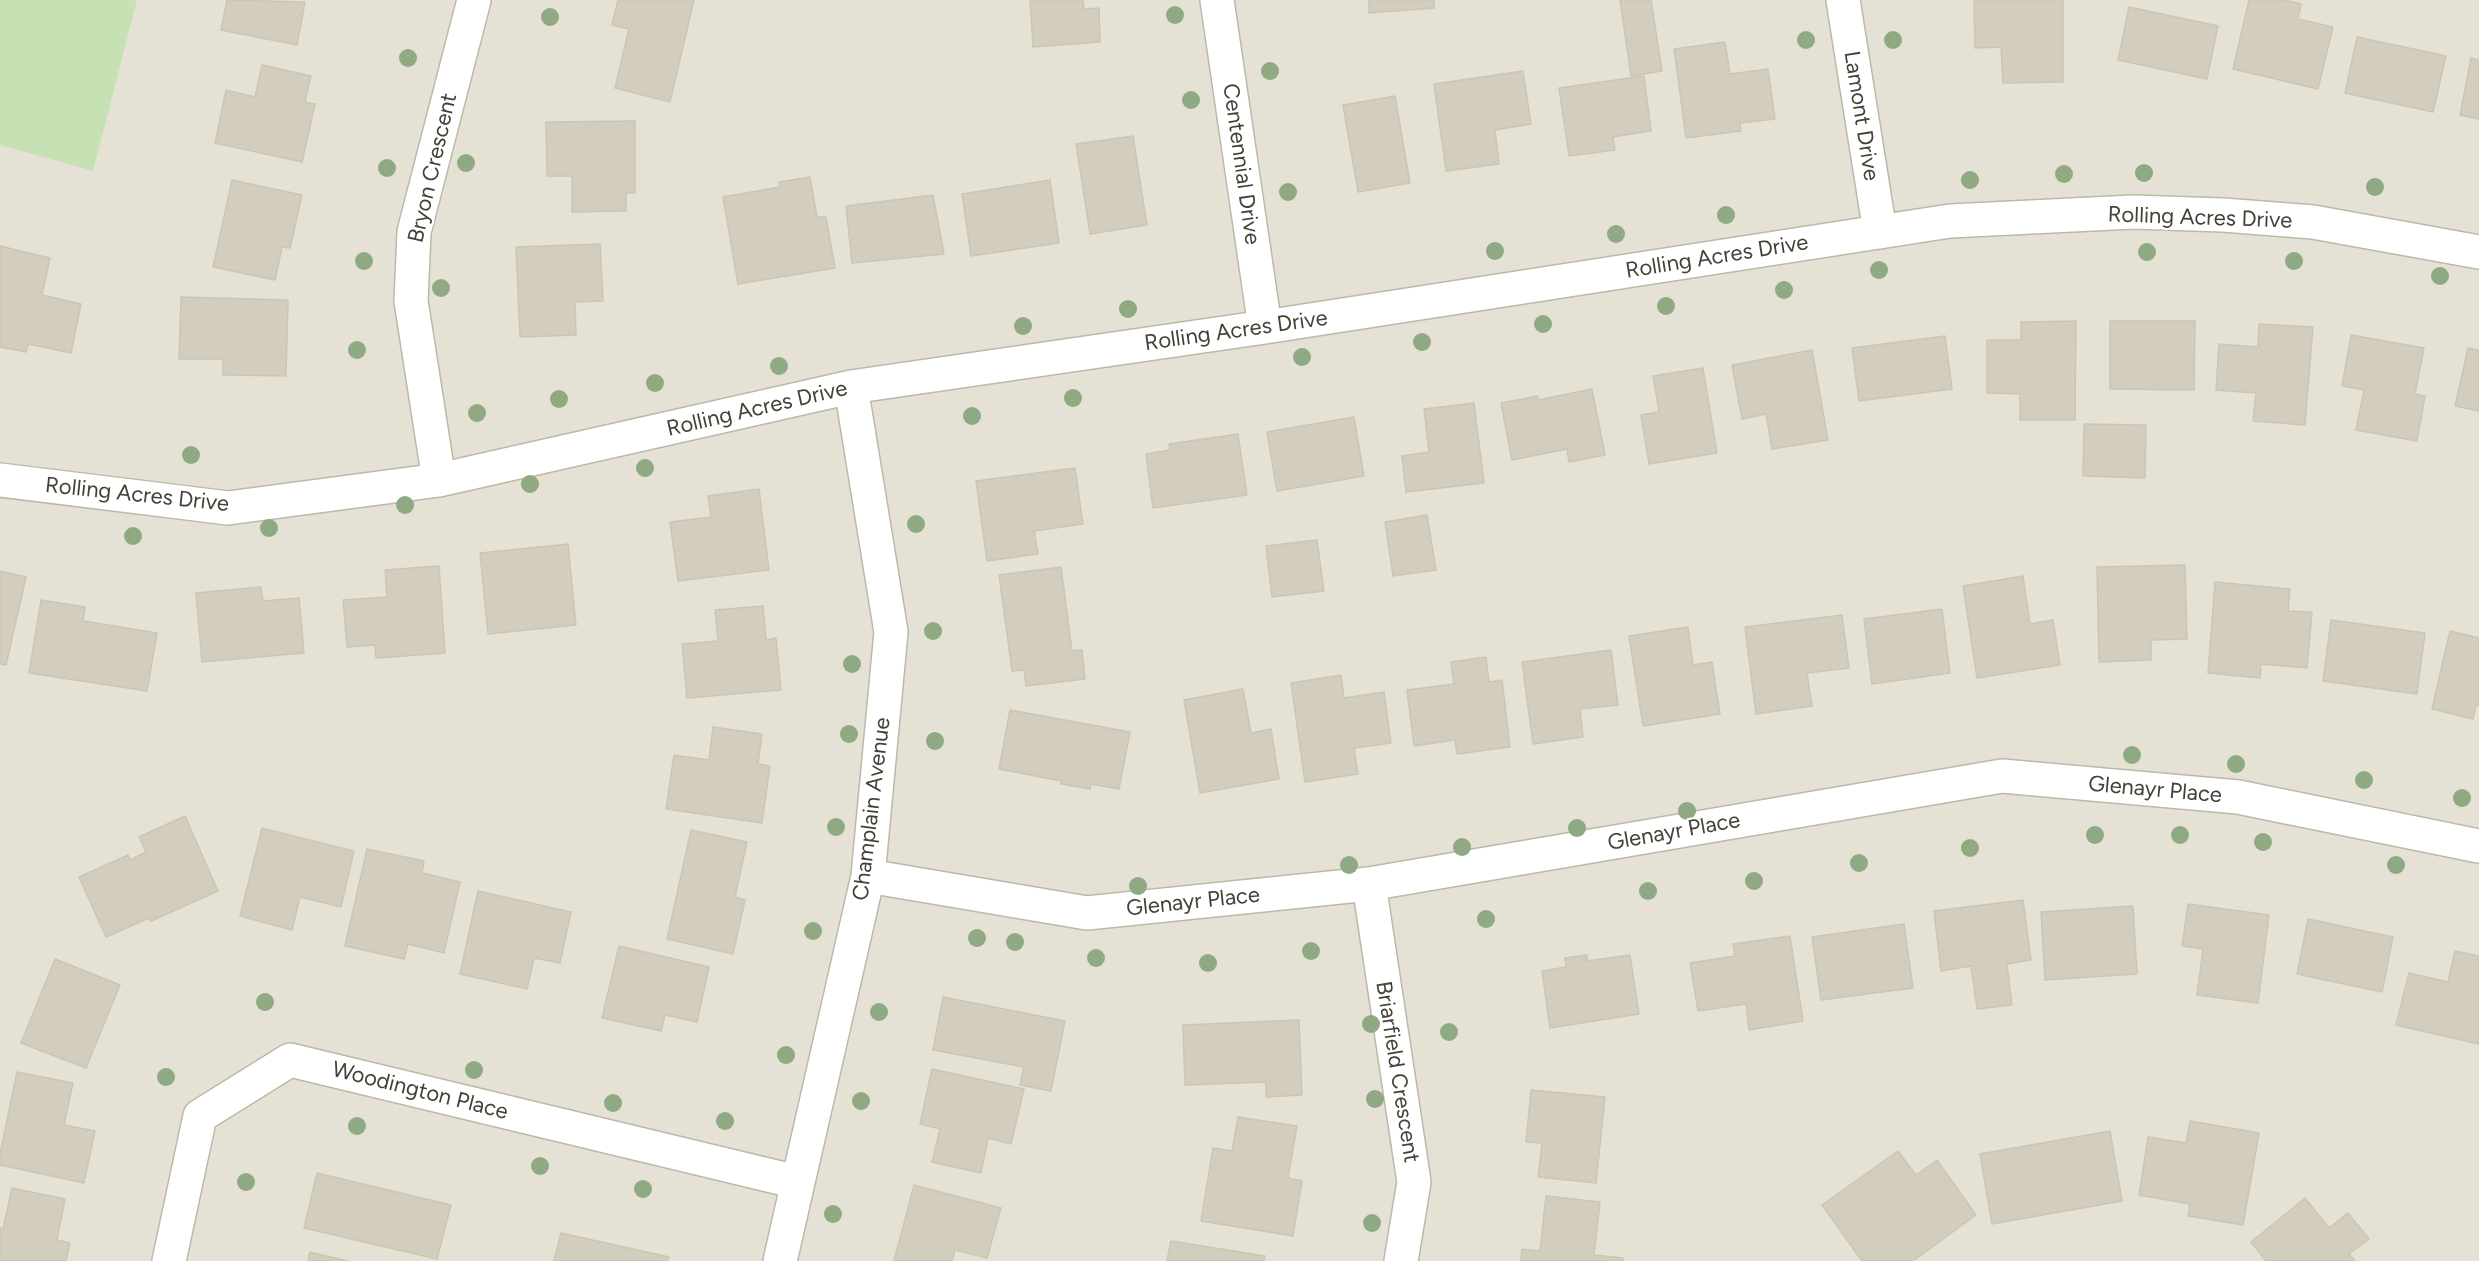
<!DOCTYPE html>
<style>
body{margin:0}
canvas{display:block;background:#f1f0e7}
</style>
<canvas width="2479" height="1261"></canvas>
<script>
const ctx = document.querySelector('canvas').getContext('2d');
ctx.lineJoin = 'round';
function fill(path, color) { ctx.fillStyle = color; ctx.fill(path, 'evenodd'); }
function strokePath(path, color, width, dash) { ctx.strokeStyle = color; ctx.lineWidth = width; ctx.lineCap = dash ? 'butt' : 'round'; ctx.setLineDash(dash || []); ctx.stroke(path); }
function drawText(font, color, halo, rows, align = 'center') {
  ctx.font = font + ' Figtree,sans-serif'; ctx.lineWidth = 4.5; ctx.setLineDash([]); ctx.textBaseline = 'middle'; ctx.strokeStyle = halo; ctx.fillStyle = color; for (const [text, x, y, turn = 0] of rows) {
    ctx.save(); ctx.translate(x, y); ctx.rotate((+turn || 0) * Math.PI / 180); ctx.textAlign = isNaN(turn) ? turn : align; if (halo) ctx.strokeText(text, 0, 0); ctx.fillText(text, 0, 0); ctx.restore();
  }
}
const residential = new Path2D(`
 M 0,0 L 2479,0 L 2479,1261 L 0,1261 Z`);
const green = new Path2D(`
 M 0,0 L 137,0 L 93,171 L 0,145 Z`);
const building = new Path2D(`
 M 227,0 L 305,2 L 297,45 L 221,30 Z
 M 618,0 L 694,0 L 670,102 L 615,88 L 629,29 L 612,25 Z
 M 1030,0 L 1083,0 L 1084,9 L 1099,8 L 1100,42 L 1033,47 Z
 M 1369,0 L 1434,0 L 1434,8 L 1369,13 Z
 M 1620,0 L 1651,0 L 1662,71 L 1631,76 Z
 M 1974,0 L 2063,0 L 2063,82 L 2003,83 L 2001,47 L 1975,48 Z
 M 2249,0 L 2284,0 L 2301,4 L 2298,19 L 2333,27 L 2318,89 L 2233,69 Z
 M 2129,7 L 2218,26 L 2207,79 L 2118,60 Z
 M 2357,37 L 2446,56 L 2433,112 L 2345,93 Z
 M 1725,42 L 1730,74 L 1768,69 L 1775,119 L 1740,123 L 1741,131 L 1686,138 L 1674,49 Z
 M 2471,58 L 2479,60 L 2479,119 L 2460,115 Z
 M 262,65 L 311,76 L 305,102 L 315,104 L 302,162 L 215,143 L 226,90 L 255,97 Z
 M 1523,71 L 1531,124 L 1495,130 L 1499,164 L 1446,171 L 1434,84 Z
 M 1644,76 L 1651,131 L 1613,137 L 1615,150 L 1569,156 L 1559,88 Z
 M 1395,96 L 1410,183 L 1358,192 L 1343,105 Z
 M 635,121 L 635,193 L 626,193 L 626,211 L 572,212 L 572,176 L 547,176 L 546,122 Z
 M 1133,136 L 1147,225 L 1090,234 L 1076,144 Z
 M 810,177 L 817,217 L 826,217 L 835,268 L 738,284 L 723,197 L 780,187 L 779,182 Z
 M 232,180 L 302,195 L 290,248 L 282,247 L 275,280 L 213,267 Z
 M 1050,180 L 1059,243 L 971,256 L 962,194 Z
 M 933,195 L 944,254 L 852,263 L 846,206 Z
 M 600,244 L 603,301 L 575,302 L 576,335 L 520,337 L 516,247 Z
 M 0,246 L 50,258 L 42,295 L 81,304 L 71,353 L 28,344 L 26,352 L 0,347 Z
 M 181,297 L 288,300 L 286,376 L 223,375 L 223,359 L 179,359 Z
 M 2076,321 L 2075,420 L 2020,420 L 2020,394 L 1987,393 L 1987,340 L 2021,340 L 2021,322 Z
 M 2110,321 L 2195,321 L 2194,390 L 2110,389 Z
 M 2259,324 L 2313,327 L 2305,425 L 2253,421 L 2256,393 L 2216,390 L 2219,344 L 2258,347 Z
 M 2351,335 L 2424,348 L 2415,394 L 2425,396 L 2417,441 L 2356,430 L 2364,390 L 2342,386 Z
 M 1945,336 L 1952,389 L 1859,401 L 1852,348 Z
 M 2468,348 L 2479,350 L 2479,411 L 2455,406 Z
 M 1812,350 L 1828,440 L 1772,449 L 1766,414 L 1742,419 L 1732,365 Z
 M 1703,368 L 1717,453 L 1649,464 L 1641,415 L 1659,412 L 1653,376 Z
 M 1592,389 L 1605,455 L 1569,462 L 1567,449 L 1512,460 L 1501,403 L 1538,396 L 1538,400 Z
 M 1474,403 L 1484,483 L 1406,492 L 1402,456 L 1429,452 L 1424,409 Z
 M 1354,417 L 1364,476 L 1277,491 L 1267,432 Z
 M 2084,424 L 2146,425 L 2145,478 L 2083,476 Z
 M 1238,434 L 1247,495 L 1153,508 L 1146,454 L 1170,450 L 1169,444 Z
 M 1075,468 L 1083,524 L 1034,531 L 1038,554 L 987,561 L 976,481 Z
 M 759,489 L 769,570 L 678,581 L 670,522 L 711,517 L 708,496 Z
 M 1427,515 L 1436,570 L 1393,576 L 1385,522 Z
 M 1317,540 L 1324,591 L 1272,597 L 1266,546 Z
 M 568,544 L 576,625 L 488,634 L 480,553 Z
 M 2185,565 L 2187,639 L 2151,640 L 2151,660 L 2099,662 L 2097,567 Z
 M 439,566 L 445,653 L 376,658 L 375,645 L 347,647 L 343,600 L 387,597 L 385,570 Z
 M 1061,567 L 1072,651 L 1082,650 L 1085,679 L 1026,686 L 1024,670 L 1012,671 L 999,575 Z
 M 0,571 L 26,577 L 6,665 L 0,664 Z
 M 2023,576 L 2030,624 L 2053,620 L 2060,665 L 1977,678 L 1963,586 Z
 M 2215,582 L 2290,589 L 2288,611 L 2312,612 L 2307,668 L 2261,664 L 2260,678 L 2208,673 Z
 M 261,587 L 263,601 L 299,598 L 304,653 L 202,662 L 196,593 Z
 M 41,600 L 85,607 L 83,621 L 157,633 L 147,691 L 29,673 Z
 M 763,606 L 766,640 L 776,638 L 781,690 L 687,698 L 682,644 L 718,641 L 715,610 Z
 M 1942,609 L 1950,673 L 1872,684 L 1864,619 Z
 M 1842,615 L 1849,668 L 1807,673 L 1812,706 L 1756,714 L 1745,627 Z
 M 2331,620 L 2425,633 L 2417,694 L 2323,681 Z
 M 1688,627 L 1693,665 L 1712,662 L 1720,714 L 1643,726 L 1629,636 Z
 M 2450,631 L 2479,638 L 2479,706 L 2476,705 L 2473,719 L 2432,709 Z
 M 1611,650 L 1618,705 L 1580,709 L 1583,737 L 1533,744 L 1522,662 Z
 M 1486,657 L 1489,682 L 1502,680 L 1510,747 L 1457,754 L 1455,740 L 1414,746 L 1407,690 L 1454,684 L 1451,662 Z
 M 1341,675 L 1344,698 L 1384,692 L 1391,743 L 1354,748 L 1358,774 L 1305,782 L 1291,683 Z
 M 1243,689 L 1251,733 L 1271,729 L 1279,779 L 1200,793 L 1184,700 Z
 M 1010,710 L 1130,732 L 1119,789 L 1091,784 L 1090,789 L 1061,784 L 1061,781 L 999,769 Z
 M 713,727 L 762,734 L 758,764 L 770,766 L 762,823 L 666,809 L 674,755 L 709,760 Z
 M 185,816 L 218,891 L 151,921 L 149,918 L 106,937 L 79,877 L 128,855 L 130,860 L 146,852 L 139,837 Z
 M 262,828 L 354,851 L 341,907 L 300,897 L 292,930 L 240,916 Z
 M 691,830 L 747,842 L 735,897 L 745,900 L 733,954 L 667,939 Z
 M 367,849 L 424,861 L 422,873 L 460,882 L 444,953 L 408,944 L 404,959 L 345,946 Z
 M 478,891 L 571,912 L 560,963 L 534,958 L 527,989 L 460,974 Z
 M 2023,900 L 2031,960 L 2007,964 L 2012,1005 L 1977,1009 L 1971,966 L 1941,971 L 1934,911 Z
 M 2188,904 L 2269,915 L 2258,1003 L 2197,995 L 2203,949 L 2182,946 Z
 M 2133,906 L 2137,974 L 2045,980 L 2041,912 Z
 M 2308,919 L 2393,937 L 2382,992 L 2297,974 Z
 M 1904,924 L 1913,988 L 1821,1000 L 1812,937 Z
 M 1790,936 L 1803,1021 L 1749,1030 L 1746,1004 L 1698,1011 L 1690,963 L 1735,956 L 1733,944 Z
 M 619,946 L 709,967 L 697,1022 L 665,1015 L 661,1031 L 602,1018 Z
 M 2455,951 L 2479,956 L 2479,1044 L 2396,1025 L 2409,973 L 2448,982 Z
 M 1587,955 L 1587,961 L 1630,955 L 1639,1014 L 1550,1028 L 1542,971 L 1566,967 L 1565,958 Z
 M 55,959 L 120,985 L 86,1068 L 21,1043 Z
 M 943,997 L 1065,1021 L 1051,1091 L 1020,1085 L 1024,1067 L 933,1050 Z
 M 1299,1020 L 1302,1095 L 1266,1097 L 1266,1082 L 1185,1085 L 1183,1025 Z
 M 932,1069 L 1024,1089 L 1011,1144 L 988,1138 L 981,1173 L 932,1162 L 940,1129 L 920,1124 Z
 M 17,1072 L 73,1083 L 64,1125 L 95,1131 L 84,1183 L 0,1165 L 0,1154 Z
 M 1531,1090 L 1605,1097 L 1596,1183 L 1538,1177 L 1542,1143 L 1526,1142 Z
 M 1238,1117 L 1297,1126 L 1288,1178 L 1302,1181 L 1293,1236 L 1201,1221 L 1213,1148 L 1232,1151 Z
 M 2190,1121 L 2259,1133 L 2243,1225 L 2188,1216 L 2190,1204 L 2139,1195 L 2148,1137 L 2186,1143 Z
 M 2110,1131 L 2122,1201 L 1992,1224 L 1980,1154 Z
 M 1898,1151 L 1916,1175 L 1937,1160 L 1976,1215 L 1913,1261 L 1862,1261 L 1822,1205 Z
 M 317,1173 L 451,1205 L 437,1259 L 304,1228 Z
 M 914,1185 L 1001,1208 L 987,1258 L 955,1250 L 952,1261 L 894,1261 Z
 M 12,1188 L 65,1199 L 57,1240 L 70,1243 L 66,1261 L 0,1261 L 0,1228 L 3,1229 Z
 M 1546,1196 L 1600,1202 L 1594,1255 L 1623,1258 L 1623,1261 L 1521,1261 L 1522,1249 L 1540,1251 Z
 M 2305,1198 L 2329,1228 L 2348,1213 L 2369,1239 L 2349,1254 L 2355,1261 L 2266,1261 L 2251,1242 Z
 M 561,1233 L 669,1257 L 668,1261 L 554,1261 Z
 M 1171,1241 L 1265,1256 L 1264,1261 L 1167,1261 Z
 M 310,1252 L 347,1261 L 308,1261 Z`);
const street = new Path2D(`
 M 1217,0 L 1265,327
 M 1843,0 L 1880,232
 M 0,480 L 228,508 L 439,480 L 851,387 L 1265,327 L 1950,221 L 2133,212 L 2223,215 L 2313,222 L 2479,252
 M 439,480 L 411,301 L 414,232 L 474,0
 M 868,876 L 1087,913 L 1369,884 L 2002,776 L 2238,797 L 2479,846
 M 1369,884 L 1414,1182 L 1401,1261
 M 169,1261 L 200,1116 L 290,1060 L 797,1182
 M 780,1261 L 868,876 L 891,632 L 851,387`);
const trees = [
 [1175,15],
 [550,17],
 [1806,40],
 [1893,40],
 [408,58],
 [1270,71],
 [1191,100],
 [466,163],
 [387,168],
 [2144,173],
 [2064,174],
 [1970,180],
 [2375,187],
 [1288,192],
 [1726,215],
 [1616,234],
 [1495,251],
 [2147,252],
 [364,261],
 [2294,261],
 [1879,270],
 [2440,276],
 [441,288],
 [1784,290],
 [1666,306],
 [1128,309],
 [1543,324],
 [1023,326],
 [1422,342],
 [357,350],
 [1302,357],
 [779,366],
 [655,383],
 [1073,398],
 [559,399],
 [477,413],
 [972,416],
 [191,455],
 [645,468],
 [530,484],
 [405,505],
 [916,524],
 [269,528],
 [133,536],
 [933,631],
 [852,664],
 [849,734],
 [935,741],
 [2132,755],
 [2236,764],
 [2364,780],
 [2462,798],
 [1687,811],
 [836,827],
 [1577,828],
 [2095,835],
 [2180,835],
 [2263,842],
 [1462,847],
 [1970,848],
 [1859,863],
 [1349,865],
 [2396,865],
 [1754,881],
 [1138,886],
 [1648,891],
 [1486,919],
 [813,931],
 [977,938],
 [1015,942],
 [1311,951],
 [1096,958],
 [1208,963],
 [265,1002],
 [879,1012],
 [1371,1024],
 [1449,1032],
 [786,1055],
 [474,1070],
 [166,1077],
 [1375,1099],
 [861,1101],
 [613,1103],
 [725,1121],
 [357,1126],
 [540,1166],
 [246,1182],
 [643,1189],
 [833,1214],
 [1372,1223]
];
const streetNames = [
 ["Lamont Drive",1861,116,81],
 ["Centennial Drive",1241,164,82],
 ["Bryon Crescent",433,168,-77],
 ["Rolling Acres Drive",2200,218,2],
 ["Rolling Acres Drive",1717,257,-9],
 ["Rolling Acres Drive",1236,331,-8],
 ["Rolling Acres Drive",757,409,-13],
 ["Rolling Acres Drive",137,495,6],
 ["Glenayr Place",2155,790,5],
 ["Champlain Avenue",872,809,-83],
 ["Glenayr Place",1674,832,-10],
 ["Glenayr Place",1193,902,-6],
 ["Briarfield Crescent",1397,1072,81],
 ["Woodington Place",420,1091,14]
];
fill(residential, '#e5e2d5');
fill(green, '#c6e2b4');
fill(building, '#d2cdbd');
strokePath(building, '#ccc6b1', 1.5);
strokePath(street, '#bcb8aa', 36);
strokePath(street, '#fff', 33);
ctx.fillStyle = '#8fa982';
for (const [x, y] of trees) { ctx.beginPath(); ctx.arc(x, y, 9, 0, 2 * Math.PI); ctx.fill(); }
drawText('22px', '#444136', '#fff', streetNames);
</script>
